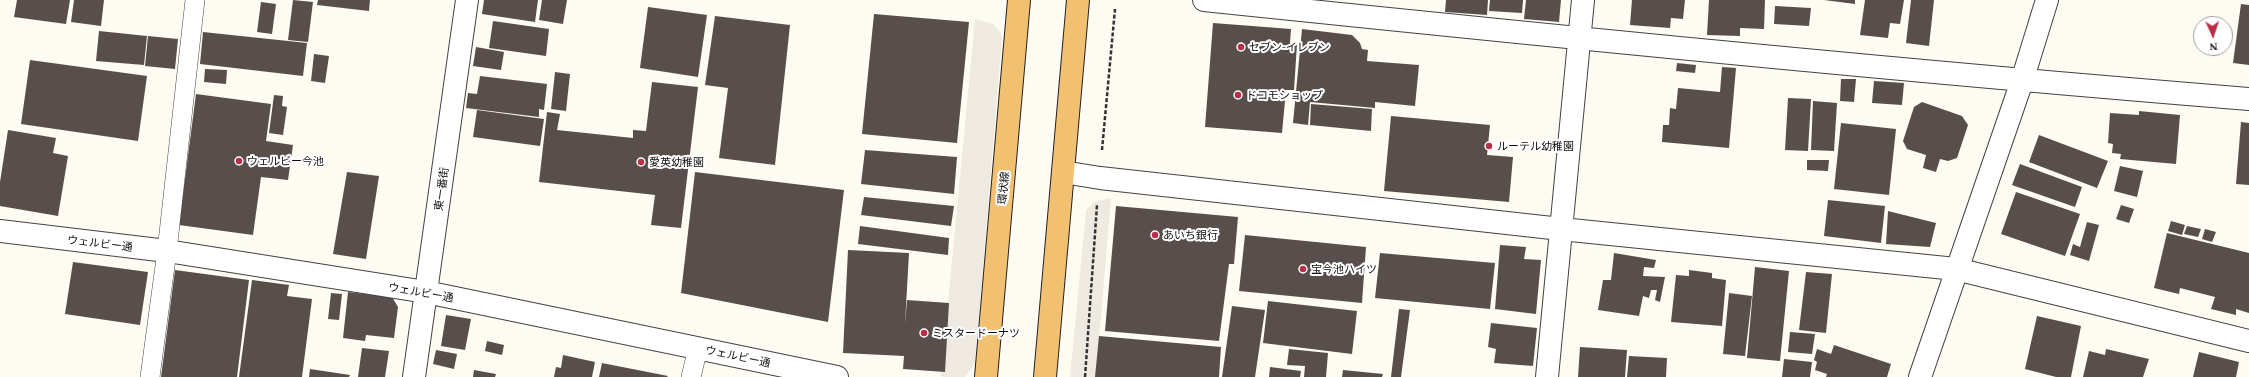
<!DOCTYPE html>
<meta charset="utf-8">
<style>
body{margin:0}
#map{position:relative;width:2249px;height:377px;overflow:hidden;background:#fefbf3;font-family:Georgia,serif}
canvas{display:block}
.north{position:absolute;left:2193px;top:16px;width:40px;height:40px;box-sizing:border-box;background:#fff;border:1px solid #9f9f9f;border-radius:50%;rotate:177deg;font-size:11px;font-weight:700;line-height:16px;text-align:center;color:#101010}
.north::after{content:'';display:block;margin:auto;width:14px;height:18px;background:#ba2e48;clip-path:polygon(50% 0,100% 100%,50% 72%,0 100%)}
</style>
<div id="map">
<canvas width="2249" height="377"></canvas>
<div class="north">N</div>
</div>
<script>
const ctx = document.querySelector('canvas').getContext('2d');
ctx.lineJoin = 'round';
function fill(path, color) { ctx.fillStyle = color; ctx.fill(path, 'evenodd'); }
function strokePath(path, color, width, dash) { ctx.strokeStyle = color; ctx.lineWidth = width; ctx.lineCap = dash ? 'butt' : 'round'; ctx.setLineDash(dash || []); ctx.stroke(path); }
function drawText(font, color, halo, rows, align = 'center') {
  ctx.font = font + ' Georgia,"Noto Sans JP",serif'; ctx.lineWidth = 4; ctx.setLineDash([]); ctx.textBaseline = 'middle'; ctx.strokeStyle = halo; ctx.fillStyle = color; for (const [text, x, y, turn = 0] of rows) {
    ctx.save(); ctx.translate(x, y); ctx.rotate((+turn || 0) * Math.PI / 180); ctx.textAlign = isNaN(turn) ? turn : align; if (halo) ctx.strokeText(text, 0, 0); ctx.fillText(text, 0, 0); ctx.restore();
  }
}
const plaza = new Path2D(`
 M 975,19 L 993,24 L 1001,33 L 1002,39 L 975,363 L 965,377 L 944,377 L 941,376 Z
 M 1111,198 L 1096,377 L 1070,377 L 1086,210 L 1094,202 Z`);
const building = new Path2D(`
 M 17,0 L 70,0 L 66,24 L 14,17 Z
 M 74,0 L 104,0 L 101,26 L 71,22 Z
 M 293,0 L 313,2 L 308,42 L 288,40 Z
 M 318,0 L 370,0 L 369,11 L 317,5 Z
 M 484,0 L 538,0 L 535,22 L 482,14 Z
 M 542,0 L 567,0 L 563,24 L 539,20 Z
 M 1446,0 L 1488,0 L 1487,15 L 1445,12 Z
 M 1490,0 L 1523,0 L 1522,13 L 1489,11 Z
 M 1526,0 L 1561,0 L 1559,22 L 1524,19 Z
 M 1632,0 L 1685,0 L 1683,19 L 1671,18 L 1670,28 L 1630,25 Z
 M 1709,0 L 1765,0 L 1764,29 L 1740,28 L 1740,36 L 1707,35 Z
 M 1824,0 L 1855,0 L 1855,4 Z
 M 1865,0 L 1904,0 L 1900,24 L 1890,23 L 1888,38 L 1860,35 Z
 M 1911,0 L 1934,0 L 1929,46 L 1906,43 Z
 M 261,2 L 276,4 L 272,34 L 257,32 Z
 M 2241,4 L 2249,5 L 2249,65 L 2233,63 Z
 M 1775,6 L 1811,8 L 1809,26 L 1774,24 Z
 M 648,7 L 707,15 L 698,77 L 640,68 Z
 M 874,14 L 969,22 L 957,143 L 862,134 Z
 M 715,16 L 790,25 L 775,165 L 719,158 L 728,88 L 705,85 Z
 M 493,21 L 549,29 L 546,56 L 489,48 Z
 M 1213,23 L 1291,29 L 1290,43 L 1297,44 L 1294,90 L 1286,90 L 1282,133 L 1205,127 Z
 M 1302,29 L 1352,35 L 1360,43 L 1362,49 L 1368,50 L 1367,61 L 1419,65 L 1415,106 L 1375,102 L 1375,108 L 1310,102 L 1308,125 L 1293,123 Z
 M 99,31 L 147,36 L 144,65 L 96,61 Z
 M 203,32 L 307,43 L 303,76 L 200,64 Z
 M 148,36 L 178,39 L 175,69 L 145,66 Z
 M 476,47 L 504,52 L 501,70 L 473,66 Z
 M 314,54 L 329,56 L 325,83 L 311,81 Z
 M 30,60 L 147,76 L 138,141 L 21,124 Z
 M 1677,63 L 1696,65 L 1695,73 L 1676,71 Z
 M 1722,67 L 1736,68 L 1729,148 L 1662,142 L 1663,125 L 1669,125 L 1670,108 L 1676,109 L 1678,88 L 1720,92 Z
 M 205,69 L 227,70 L 226,84 L 204,82 Z
 M 555,72 L 570,74 L 566,111 L 551,109 Z
 M 480,76 L 547,84 L 544,110 L 539,109 L 539,117 L 466,108 L 468,93 L 477,94 Z
 M 1841,79 L 1856,79 L 1854,102 L 1840,101 Z
 M 1874,81 L 1904,83 L 1902,105 L 1872,103 Z
 M 652,82 L 698,87 L 681,228 L 651,225 L 655,195 L 539,182 L 547,112 L 560,114 L 557,130 L 633,138 L 633,130 L 646,131 Z
 M 196,94 L 271,104 L 266,141 L 293,145 L 288,180 L 261,177 L 253,235 L 179,225 Z
 M 274,95 L 283,96 L 282,106 L 287,107 L 283,135 L 269,133 Z
 M 1788,98 L 1811,99 L 1808,151 L 1785,150 Z
 M 1813,101 L 1837,103 L 1834,151 L 1811,150 Z
 M 1922,102 L 1962,116 L 1968,125 L 1957,158 L 1948,161 L 1940,159 L 1936,172 L 1923,168 L 1926,155 L 1907,149 L 1903,141 L 1914,107 Z
 M 1311,104 L 1372,109 L 1371,131 L 1310,125 Z
 M 477,110 L 544,119 L 540,146 L 473,137 Z
 M 2139,111 L 2180,115 L 2176,164 L 2120,159 L 2121,154 L 2112,153 L 2113,144 L 2108,143 L 2110,113 L 2139,115 Z
 M 1391,116 L 1490,125 L 1487,155 L 1513,157 L 1509,202 L 1384,191 Z
 M 2241,122 L 2249,123 L 2249,185 L 2236,184 Z
 M 1841,123 L 1896,129 L 1889,195 L 1834,189 Z
 M 8,130 L 56,138 L 53,153 L 68,156 L 58,216 L 0,206 L 0,182 Z
 M 2039,135 L 2108,161 L 2097,188 L 2029,162 Z
 M 865,150 L 957,157 L 954,194 L 861,184 Z
 M 1807,160 L 1829,160 L 1828,171 L 1807,170 Z
 M 2020,164 L 2082,187 L 2075,207 L 2012,185 Z
 M 2120,166 L 2143,171 L 2137,197 L 2114,191 Z
 M 347,172 L 379,176 L 366,259 L 333,254 Z
 M 695,172 L 844,190 L 828,322 L 681,293 Z
 M 2016,192 L 2080,214 L 2065,256 L 2001,234 Z
 M 864,197 L 954,206 L 951,226 L 861,215 Z
 M 1828,200 L 1885,206 L 1881,243 L 1824,236 Z
 M 2121,205 L 2134,209 L 2129,223 L 2116,219 Z
 M 1116,206 L 1238,217 L 1234,264 L 1229,264 L 1219,341 L 1105,331 Z
 M 1888,211 L 1936,223 L 1930,247 L 1886,244 Z
 M 2171,221 L 2185,225 L 2182,235 L 2168,231 Z
 M 2087,222 L 2099,225 L 2089,261 L 2070,255 L 2073,244 L 2080,247 Z
 M 860,226 L 949,238 L 948,255 L 858,244 Z
 M 2187,226 L 2201,229 L 2198,237 L 2184,234 Z
 M 2205,229 L 2216,232 L 2212,242 L 2202,239 Z
 M 2167,233 L 2249,253 L 2249,313 L 2236,309 L 2236,315 L 2211,309 L 2215,297 L 2180,288 L 2179,294 L 2154,288 Z
 M 1245,235 L 1366,247 L 1362,303 L 1239,291 Z
 M 1500,245 L 1526,247 L 1524,259 L 1541,260 L 1536,314 L 1495,309 Z
 M 848,250 L 909,253 L 905,324 L 907,300 L 949,303 L 945,372 L 903,369 L 904,356 L 843,353 Z
 M 1380,253 L 1495,263 L 1490,309 L 1375,298 Z
 M 1614,253 L 1656,260 L 1654,268 L 1644,267 L 1643,276 L 1665,277 L 1660,302 L 1655,300 L 1657,290 L 1651,290 L 1649,298 L 1643,296 L 1639,316 L 1598,310 L 1603,280 L 1611,280 Z
 M 73,262 L 148,272 L 140,325 L 65,314 Z
 M 1755,267 L 1789,271 L 1780,361 L 1747,358 Z
 M 175,270 L 249,280 L 237,377 L 161,377 Z
 M 1689,270 L 1712,273 L 1712,278 L 1726,280 L 1722,326 L 1671,322 L 1676,275 L 1689,276 Z
 M 1806,272 L 1832,274 L 1826,333 L 1799,330 Z
 M 252,280 L 289,285 L 287,296 L 312,299 L 302,377 L 239,377 Z
 M 348,292 L 392,297 L 398,307 L 394,338 L 366,335 L 365,341 L 343,338 Z
 M 331,293 L 342,294 L 339,320 L 328,319 Z
 M 1729,293 L 1752,296 L 1745,356 L 1723,354 Z
 M 1268,301 L 1357,311 L 1352,354 L 1263,343 Z
 M 1232,306 L 1265,310 L 1255,377 L 1222,377 Z
 M 1399,309 L 1410,310 L 1401,377 L 1391,377 Z
 M 446,315 L 471,319 L 465,350 L 441,346 Z
 M 2037,316 L 2081,326 L 2071,377 L 2056,377 L 2025,369 Z
 M 1491,323 L 1537,328 L 1533,366 L 1494,363 L 1496,349 L 1488,347 Z
 M 1790,332 L 1815,334 L 1812,354 L 1788,352 Z
 M 1099,336 L 1221,347 L 1219,377 L 1095,377 Z
 M 487,341 L 504,345 L 502,355 L 485,351 Z
 M 1834,345 L 1891,364 L 1887,377 L 1826,377 L 1827,374 L 1815,370 L 1817,362 L 1814,360 L 1817,349 L 1831,354 Z
 M 1580,347 L 1627,350 L 1625,377 L 1578,377 Z
 M 362,348 L 389,351 L 385,377 L 358,377 Z
 M 1289,349 L 1328,353 L 1326,377 L 1304,377 L 1305,366 L 1287,365 Z
 M 2106,349 L 2149,359 L 2143,377 L 2083,377 L 2089,351 L 2105,355 Z
 M 436,350 L 457,354 L 454,369 L 433,364 Z
 M 2199,352 L 2239,362 L 2236,377 L 2193,377 Z
 M 563,355 L 595,362 L 592,377 L 554,377 L 556,367 L 561,368 Z
 M 1629,356 L 1667,358 L 1666,377 L 1627,377 Z
 M 1784,359 L 1812,362 L 1810,377 L 1782,377 Z
 M 602,363 L 668,376 L 667,377 L 599,377 Z
 M 1270,367 L 1301,371 L 1300,377 L 1269,377 Z
 M 310,369 L 350,375 L 349,377 L 309,377 Z
 M 474,370 L 496,374 L 495,377 L 473,377 Z
 M 1343,370 L 1383,374 L 1382,377 L 1342,377 Z`);
const path = new Path2D(`
 M 1102,150 L 1115,9
 M 1085,377 L 1097,205`);
const lane = new Path2D(`
 M 150,377 L 167,251 L 195,0
 M 691,377 L 698,348`);
const street = new Path2D(`
 M 1204,0 C 1552,36 1900,71 2249,99
 M 1063,172 L 1100,178 L 1561,229 L 1956,269 L 2249,341
 M 0,231 L 167,251 L 426,292 L 837,377
 M 414,377 L 467,0
 M 1547,377 L 1583,0
 M 1920,377 L 2022,81 L 2047,0`);
const primary = new Path2D(`
 M 986,377 L 1019,0
 M 1045,377 L 1078,0`);
const markers = [
 [1241,47,4,"#ba2e48"],
 [1238,95,4,"#ba2e48"],
 [1489,146,4,"#ba2e48"],
 [239,161,4,"#ba2e48"],
 [641,162,4,"#ba2e48"],
 [1155,235,4,"#ba2e48"],
 [1303,269,4,"#ba2e48"],
 [924,333,4,"#ba2e48"]
];
const poiNames = [
 ["セブン-イレブン",1249,47],
 ["ドコモショップ",1246,95],
 ["ルーテル幼稚園",1497,146],
 ["ウェルビー今池",247,161],
 ["愛英幼稚園",649,162],
 ["あいち銀行",1163,235],
 ["宝今池ハイツ",1311,269],
 ["ミスタードーナツ",932,333]
];
const streetNames = [
 ["環状線",1003,188,-85],
 ["東一番街",441,189,-82],
 ["ウェルビー通",100,243,7],
 ["ウェルビー通",421,292,10],
 ["ウェルビー通",738,356,12]
];
fill(plaza, '#efeae1');
fill(building, '#584f4d');
strokePath(lane, '#434343', 20);
strokePath(street, '#434343', 24);
strokePath(primary, '#212121', 24);
strokePath(path, '#323232', 2.5, [4, 2]);
strokePath(lane, '#fff', 19);
strokePath(street, '#fff', 22);
strokePath(primary, '#f1c070', 22);
for (const [x, y, r, color] of markers) { const dot = new Path2D(); dot.arc(x, y, r, 0, 2 * Math.PI); ctx.fillStyle = color; ctx.fill(dot); strokePath(dot, '#fff', 1.5); }
drawText('11px', '#101010', '#fff', poiNames, 'left');
drawText('11px', '#101010', '#fff', streetNames);
</script>
